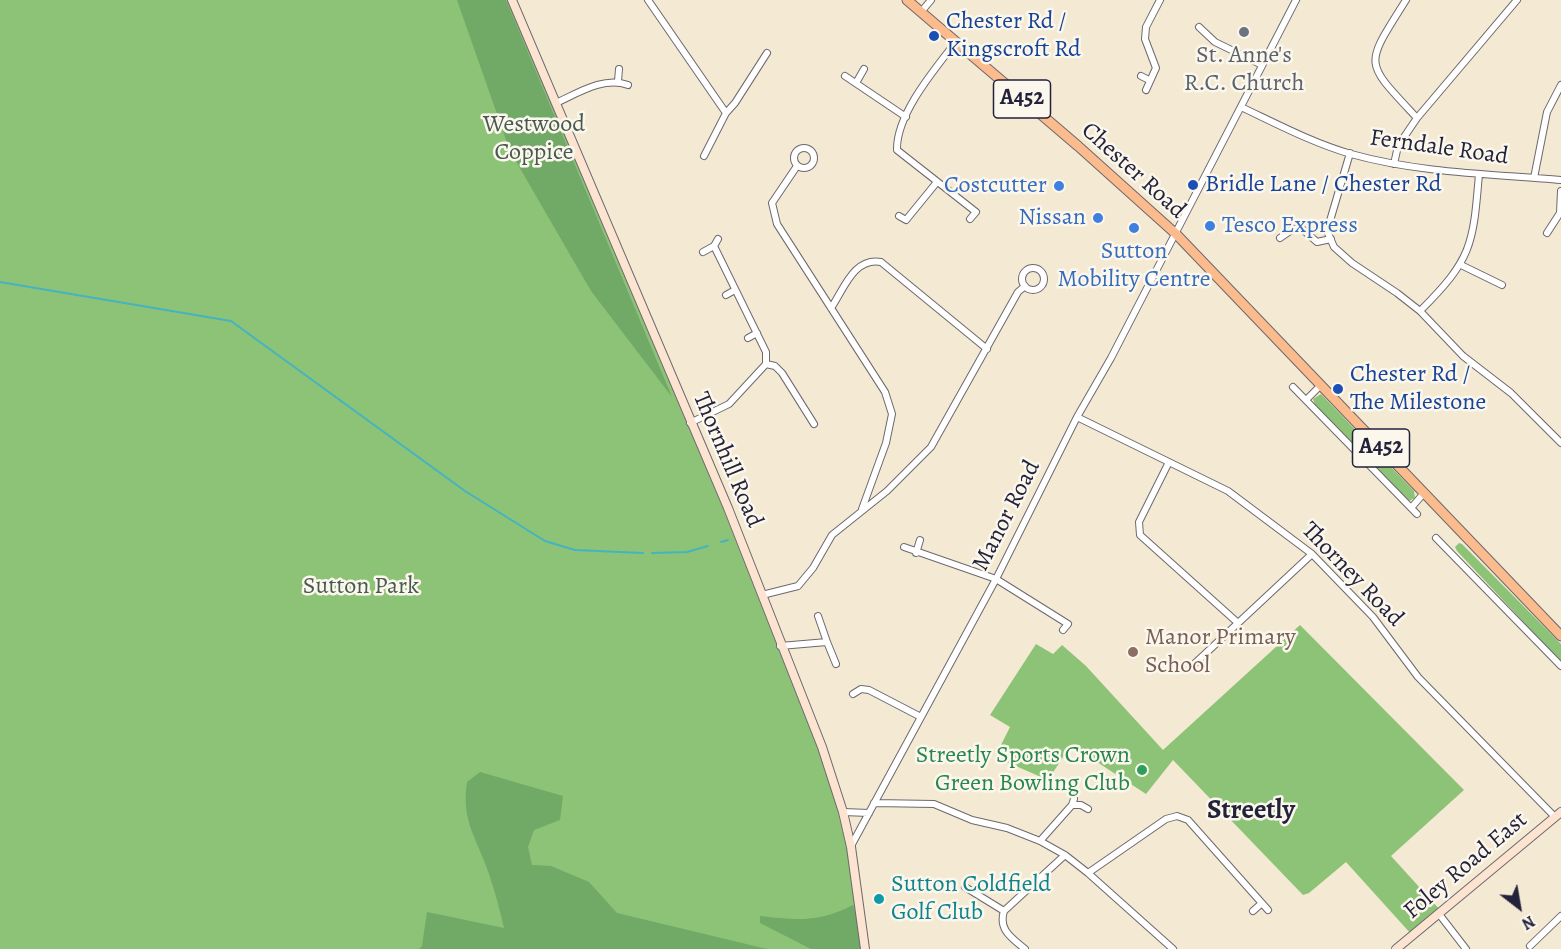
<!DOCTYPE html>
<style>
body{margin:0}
#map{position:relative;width:1561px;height:949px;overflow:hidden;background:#f4e9d2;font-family:Alegreya,serif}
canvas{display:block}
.north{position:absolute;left:1489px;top:877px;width:60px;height:60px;-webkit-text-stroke:4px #fbf7ec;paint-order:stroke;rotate:149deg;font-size:16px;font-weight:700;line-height:24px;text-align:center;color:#22223b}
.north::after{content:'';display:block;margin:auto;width:21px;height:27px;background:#22223b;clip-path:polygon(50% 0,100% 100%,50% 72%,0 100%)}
</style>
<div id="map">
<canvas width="1561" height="949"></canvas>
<div class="north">N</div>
</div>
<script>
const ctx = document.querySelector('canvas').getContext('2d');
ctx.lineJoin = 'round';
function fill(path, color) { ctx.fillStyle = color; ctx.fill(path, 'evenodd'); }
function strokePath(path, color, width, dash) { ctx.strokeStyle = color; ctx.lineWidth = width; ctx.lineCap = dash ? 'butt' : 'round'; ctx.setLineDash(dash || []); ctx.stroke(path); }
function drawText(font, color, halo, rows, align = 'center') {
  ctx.font = font + ' Alegreya,serif'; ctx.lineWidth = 5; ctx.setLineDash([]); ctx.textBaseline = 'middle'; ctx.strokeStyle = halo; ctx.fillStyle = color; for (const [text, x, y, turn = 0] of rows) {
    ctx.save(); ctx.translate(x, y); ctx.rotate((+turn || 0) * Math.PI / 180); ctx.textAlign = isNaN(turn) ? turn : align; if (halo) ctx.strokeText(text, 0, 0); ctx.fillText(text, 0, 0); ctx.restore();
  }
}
const green = new Path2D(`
 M 0,0 L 507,0 L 724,511 L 820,754 L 833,791 L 848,853 L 862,949 L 0,949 Z
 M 1321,394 L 1414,491 L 1415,498 L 1409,501 L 1315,405 L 1313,399 Z
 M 1459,543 L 1462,544 L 1561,644 L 1561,662 L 1457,551 L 1455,547 Z
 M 1300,625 L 1464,790 L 1391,856 L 1441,911 L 1412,935 L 1346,862 L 1309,893 L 1303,895 L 1173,760 L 1146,794 L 1071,745 L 1048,780 L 995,757 L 1010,727 L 990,715 L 1036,644 L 1053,654 L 1062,645 L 1086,666 L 1163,750 Z`);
const forest = new Path2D(`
 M 457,0 L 506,0 L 672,397 L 591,291 L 510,151 Z
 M 480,772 L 563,796 L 560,820 L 534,830 L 528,847 L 532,865 L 551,866 L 589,882 L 617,913 L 767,949 L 419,949 L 422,946 L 427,912 L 504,928 C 500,910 495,892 489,874 C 477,838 461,822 467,782 Z
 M 853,905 L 860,927 L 862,949 L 811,949 L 760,923 L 760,916 C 797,920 818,923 853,905 Z`);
const stream = new Path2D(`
 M 0,282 L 231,321 L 465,491 L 545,541 L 575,550 L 643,553
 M 721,542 L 728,540
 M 652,553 L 687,552 L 708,546`);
const minor = new Path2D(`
 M 648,0 L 726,113
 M 1406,0 C 1364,67 1363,60 1417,118
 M 921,12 L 931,0
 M 1199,27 L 1215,42 L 1262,65
 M 955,43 C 934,70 896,115 897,150 L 976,212 L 970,219
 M 845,76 L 906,117
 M 1141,76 L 1149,80
 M 618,81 L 619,69
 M 856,83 L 864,69
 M 1146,90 L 1156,68 L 1145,39 L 1146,27 L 1160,0
 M 556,103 C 578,93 604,76 628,85
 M 1241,107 C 1277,124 1313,143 1351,154 C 1419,173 1491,174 1561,180
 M794 158a10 10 0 1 1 20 0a10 10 0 1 1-20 0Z
 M 1350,153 L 1327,231 L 1334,247 L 1352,263 L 1397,293 L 1420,311 L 1463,356 L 1511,393 L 1561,443
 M 704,156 L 726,113 L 735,103 L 767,53
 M 1394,164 L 1398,146 L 1417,118 L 1517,0
 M 797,166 L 772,203 L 777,224 L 885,392 L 892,414 L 886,443 L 862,509
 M 1534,178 L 1547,112 L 1561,85
 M 899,216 L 906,220 L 937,182
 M 1547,233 L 1560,213 L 1561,191
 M 1280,238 L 1293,229 L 1301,228 L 1317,242 L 1331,239
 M 703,252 L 714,246
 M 1461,265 L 1502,285
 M1022 279a11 11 0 1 1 22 0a11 11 0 1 1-22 0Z
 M 726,295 L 735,290
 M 831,308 C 844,289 854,257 881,262 L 987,349
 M 1420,311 C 1472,259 1473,246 1479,174
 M 748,338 L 757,333
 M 766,364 L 775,366 L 782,373 L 814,424
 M 1293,387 L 1417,514
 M 1306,400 L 1321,385
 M 1077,417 L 1228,491 L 1312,554 L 1373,617 L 1418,677 L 1555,817
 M 690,423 L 729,404 L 766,364 L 766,352 L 714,246 L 718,239
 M 1169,462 L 1139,522 L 1140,535 L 1238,623
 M 1411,508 L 1424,493
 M 1436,538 L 1561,666
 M 904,547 L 996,579 L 1068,624 L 1063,630
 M 916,553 L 920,540
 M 762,595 L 798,586 L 813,568 L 832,535 L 887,491 L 931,447 L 1018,292 L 1025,286
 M 827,642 L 836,664
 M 780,646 L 827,642 L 818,616
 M 1191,667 L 1312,554
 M 853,694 L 861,689 L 869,690 L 919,716
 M 874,803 L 934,804 L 972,820 L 1007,828 L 1040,841 L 1065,855 L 1088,873 L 1173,949
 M 1072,805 L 1074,799 L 1073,790
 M 843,812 L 869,813
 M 1040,841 L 1072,805 L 1081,805 L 1088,809
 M 851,846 L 996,579 L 1077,417 L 1111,358 L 1296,0
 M 1088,873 L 1166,819 L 1177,816 L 1188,820 L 1268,910
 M 965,887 L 1004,911
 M 1253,911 L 1262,903
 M 1439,914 L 1466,949
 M 1530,946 L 1561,916
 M 1025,949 C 1012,938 998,930 1004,911 L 1065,855`);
const secondary = new Path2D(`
 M 512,0 L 728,508 L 822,747 L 843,812 L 851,847 L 865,949
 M 1396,949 L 1561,812`);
const trunk = new Path2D(`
 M 907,0 L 1078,146 L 1176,234 L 1561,636`);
const markers = [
 [1244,32,6,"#6b7280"],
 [934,36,6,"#1a4fb4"],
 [1193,185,6,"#1a4fb4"],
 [1059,186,6,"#3f7fe0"],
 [1098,218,6,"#3f7fe0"],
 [1210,226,6,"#3f7fe0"],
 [1134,228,6,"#3f7fe0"],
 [1338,389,6,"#1a4fb4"],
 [1133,652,6,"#8d6e63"],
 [1142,770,6,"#2e9e5b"],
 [879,899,6,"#0f9aa8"]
];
const shields = [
 [1022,99,57],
 [1381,448,57]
];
const shieldNames = [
 ["A452",1022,99],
 ["A452",1381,448]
];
const transitNames = [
 ["Chester Rd /",946,22],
 ["Kingscroft Rd",946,50],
 ["Bridle Lane / Chester Rd",1205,185],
 ["Chester Rd /",1350,375],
 ["The Milestone",1350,403]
];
const worshipNames = [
 ["St. Anne's",1244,56],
 ["R.C. Church",1244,84]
];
const parkNames = [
 ["Westwood",534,125],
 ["Coppice",534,153],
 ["Sutton Park",361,587]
];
const streetNames = [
 ["Ferndale Road",1439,148,8],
 ["Chester Road",1133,171,42],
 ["Thornhill Road",727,460,67],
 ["Manor Road",1007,516,-63],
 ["Thorney Road",1352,575,46],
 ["Foley Road East",1466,866,-40]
];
const shopNames = [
 ["Costcutter",1047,186],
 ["Nissan",1086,218],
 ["Tesco Express",1222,226,"left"],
 ["Sutton",1134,252,"center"],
 ["Mobility Centre",1134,280,"center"]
];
const educationNames = [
 ["Manor Primary",1145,638],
 ["School",1145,666]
];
const leisureNames = [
 ["Streetly Sports Crown",1130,756],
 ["Green Bowling Club",1130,784]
];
const cultureNames = [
 ["Sutton Coldfield",891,885],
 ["Golf Club",891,913]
];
const quarterNames = [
 ["Streetly",1251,811]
];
fill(green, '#8cc376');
fill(forest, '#71a967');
strokePath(stream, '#45b3c1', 2);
strokePath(minor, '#6c6870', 8);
strokePath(secondary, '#6c6870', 10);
strokePath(trunk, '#6c6870', 11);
strokePath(minor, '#fff', 6);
strokePath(secondary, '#fde4d1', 8);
strokePath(trunk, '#fbbb8c', 9);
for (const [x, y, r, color] of markers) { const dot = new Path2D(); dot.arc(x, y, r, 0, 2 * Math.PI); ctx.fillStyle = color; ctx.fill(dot); strokePath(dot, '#fbf7ec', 2); }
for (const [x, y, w] of shields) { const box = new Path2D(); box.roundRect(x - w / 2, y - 19, w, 38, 4.5); ctx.fillStyle = '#fbf7ec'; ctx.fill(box); strokePath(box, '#22223b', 1.5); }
drawText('bold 22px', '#22223b', null, shieldNames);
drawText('24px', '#164399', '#fbf7ec', transitNames, 'left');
drawText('24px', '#5b616d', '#fbf7ec', worshipNames);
drawText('24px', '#475a50', '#fbf7ec', parkNames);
drawText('24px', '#22223b', '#fbf7ec', streetNames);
drawText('24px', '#366cbe', '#fbf7ec', shopNames, 'right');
drawText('24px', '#785e54', '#fbf7ec', educationNames, 'left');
drawText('24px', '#27864d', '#fbf7ec', leisureNames, 'right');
drawText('24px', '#0d838f', '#fbf7ec', cultureNames, 'left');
drawText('bold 27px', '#22223b', '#fbf7ec', quarterNames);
</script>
